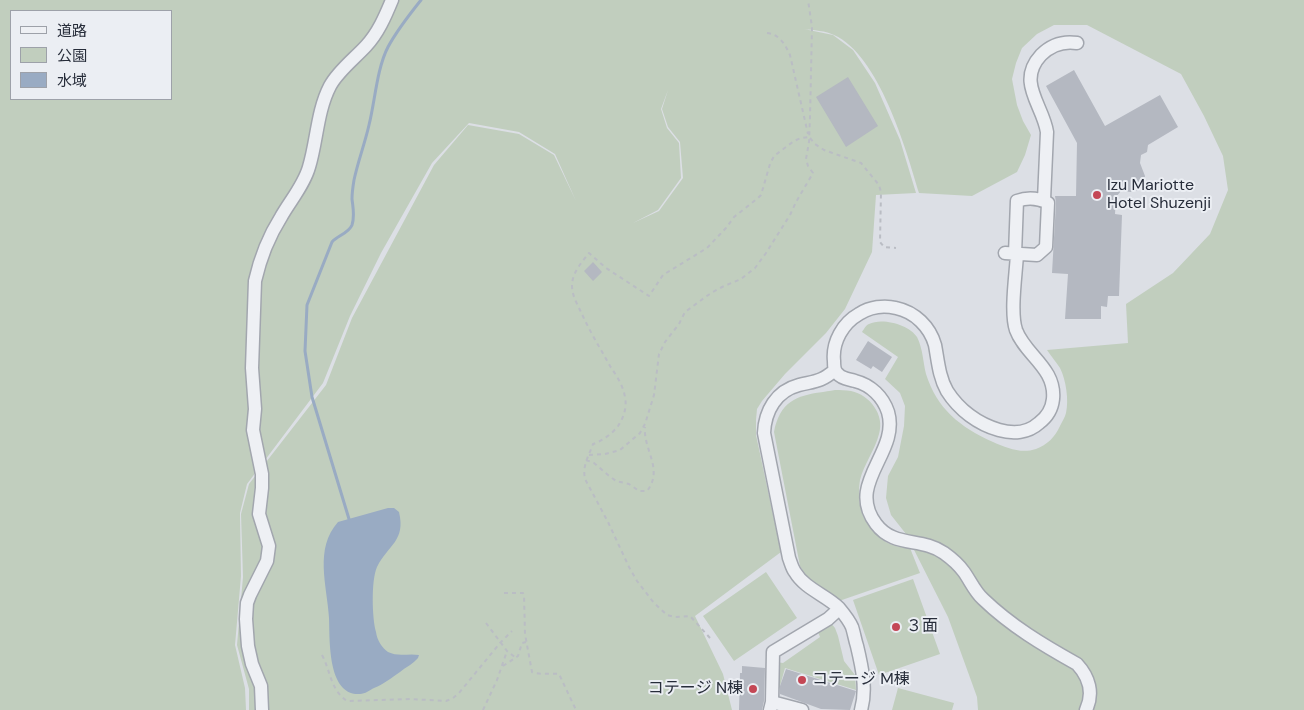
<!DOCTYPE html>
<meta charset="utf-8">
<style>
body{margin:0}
#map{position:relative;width:1304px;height:710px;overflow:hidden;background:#dcdfe5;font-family:"DM Sans","Noto Sans JP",sans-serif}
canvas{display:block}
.legend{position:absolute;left:10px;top:10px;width:162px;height:90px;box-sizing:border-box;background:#ebeef3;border:1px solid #9da1a9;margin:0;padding:6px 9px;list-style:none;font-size:15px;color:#272d3a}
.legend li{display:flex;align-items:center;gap:10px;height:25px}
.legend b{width:25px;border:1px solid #9da1a9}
</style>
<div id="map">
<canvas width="1304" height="710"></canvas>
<ul class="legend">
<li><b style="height:6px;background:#eef0f4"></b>道路</li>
<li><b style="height:14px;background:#c1cebe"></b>公園</li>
<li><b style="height:14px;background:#99abc3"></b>水域</li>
</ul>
</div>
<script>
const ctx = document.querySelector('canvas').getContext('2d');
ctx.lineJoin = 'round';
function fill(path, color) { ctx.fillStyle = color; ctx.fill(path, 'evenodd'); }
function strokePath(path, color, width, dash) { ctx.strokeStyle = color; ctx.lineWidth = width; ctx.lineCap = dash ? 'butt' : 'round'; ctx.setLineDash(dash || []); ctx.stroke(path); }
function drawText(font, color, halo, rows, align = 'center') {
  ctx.font = font + ' "DM Sans","Noto Sans JP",sans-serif'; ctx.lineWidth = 4; ctx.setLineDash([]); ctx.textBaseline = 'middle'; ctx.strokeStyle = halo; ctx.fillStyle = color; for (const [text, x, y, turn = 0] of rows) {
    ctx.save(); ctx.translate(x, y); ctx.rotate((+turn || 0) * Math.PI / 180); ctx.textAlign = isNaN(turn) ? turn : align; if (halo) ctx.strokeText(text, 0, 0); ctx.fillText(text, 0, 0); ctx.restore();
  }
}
const green = new Path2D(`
 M 0,0 L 1304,0 L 1304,710 L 978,710 L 977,697 L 948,617 L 906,534 L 891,515 L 886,498 L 888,476 L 898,457 L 904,426 L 905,406 L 900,393 L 885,379 L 898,357 L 862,332 C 864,329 866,325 869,324 C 882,317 910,325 917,337 C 923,349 923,362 926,374 C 937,409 960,427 993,442 C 1007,448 1021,454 1036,449 C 1047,445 1055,437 1060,426 C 1062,422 1065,417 1066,413 C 1069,400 1066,380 1060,368 C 1056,362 1051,356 1047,350 L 1128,343 L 1126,304 L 1173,273 L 1210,234 L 1228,190 L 1223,156 L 1204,116 L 1181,74 L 1087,25 L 1054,25 L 1037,34 L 1022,48 L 1016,63 L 1012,79 L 1017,105 L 1023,121 L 1031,135 L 1025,155 L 1017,172 L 972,196 L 919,193 C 906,149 879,55 834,35 C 827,31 812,30 804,29 L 833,35 L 853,50 L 875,83 L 900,140 L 916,193 L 876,195 L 872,252 L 845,309 L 826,333 L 785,374 L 762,401 L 757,409 L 756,420 L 756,435 L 781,552 L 695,616 L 723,674 L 732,710 L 249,710 L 249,689 L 237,645 L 243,577 L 241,514 L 249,484 L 326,385 L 352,318 L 434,165 L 468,125 L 519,134 L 554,155 L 576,201 L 555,154 L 519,132 L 469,123 L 432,163 L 381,253 L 350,316 L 323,383 L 247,484 L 240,513 L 241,576 L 235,645 L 245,688 L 246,710 L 0,710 ZM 11,11 L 171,11 L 171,99 L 11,99 ZM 668,90 L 662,109 L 668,127 L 680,142 L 683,178 L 659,211 L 633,223 L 658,210 L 681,178 L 679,143 L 667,128 L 661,109 Z
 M 835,390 C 840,390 846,390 851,391 C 870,395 885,415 879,434 C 875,450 864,464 860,480 C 858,492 859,508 864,518 C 866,522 869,525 871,528 C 882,542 892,547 910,548 L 920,573 L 839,601 L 807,577 L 800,566 L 774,432 C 775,425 777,420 780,414 C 792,393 814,394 835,390 Z
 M 766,572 L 797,618 L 734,661 L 703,616 Z
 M 913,579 L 940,654 L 879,675 L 853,600 Z
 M 830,622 L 835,628 L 838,636 L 844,661 L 855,675 L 856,690 L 785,668 L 778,693 L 776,662 L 783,663 L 820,637 L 818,632 Z
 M 898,688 L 954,703 L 952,710 L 892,710 Z`);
const water = new Path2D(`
 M 388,508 L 394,508 L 399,512 C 406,541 388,545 377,567 C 371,580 372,618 376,632 C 377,640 382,648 388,652 C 398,657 409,653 419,655 L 418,658 C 413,664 406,667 400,672 C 391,678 384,684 374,688 C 370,690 365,694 360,694 C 327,696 330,639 329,618 C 327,585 314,549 338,522 Z`);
const stream = new Path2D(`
 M 349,519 L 312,397 L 305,351 L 307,305 L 332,242 C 337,236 349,233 352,225 C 355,216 353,208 352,199 C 352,193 353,186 354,180 C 358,161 365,143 369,125 C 375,101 377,68 388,47 C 397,30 409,15 421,0`);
const building = new Path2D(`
 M 1074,70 L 1105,126 L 1160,95 L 1178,127 L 1148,145 L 1147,152 L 1141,155 L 1140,163 L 1145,176 L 1144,182 L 1138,190 L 1131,192 L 1121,191 L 1116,197 L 1115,214 L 1122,215 L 1119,296 L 1108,296 L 1107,307 L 1101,306 L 1101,319 L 1065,319 L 1068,274 L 1052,273 L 1056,203 L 1055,196 L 1076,196 L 1077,143 L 1046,86 Z
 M 848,77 L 878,126 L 846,147 L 816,97 Z
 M 593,262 L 602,272 L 593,281 L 584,271 Z
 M 868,341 L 892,357 L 882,372 L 873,366 L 871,369 L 856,360 Z
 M 742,666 L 765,668 L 764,701 L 762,710 L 739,710 L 740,673 L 742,673 Z
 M 786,669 L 856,691 L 850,710 L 821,709 L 780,694 L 780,686 Z`);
const path = new Path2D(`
 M 767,33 C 779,34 785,44 790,55 L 808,134
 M 810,138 L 815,144 L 824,150 L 861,163 L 879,185 L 881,192 L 880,242 L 884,247 L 896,248
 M 589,455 L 605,454 L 620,450 L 640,433 L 645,424 L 654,395 L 659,354 L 665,342 L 679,324 L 685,312 L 711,293 L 722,287 L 741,279 L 755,268 L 766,253 L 790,215 L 796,202 L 813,173 L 808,166 L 806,159 L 809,142 L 810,117 L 812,27 L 808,0
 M 586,460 L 594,463 L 608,475 L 616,481 L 629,484 L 639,491 L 647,491 C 664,469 643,450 645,427
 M 504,593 L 523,593 L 524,595 L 525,634 L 532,672 C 538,675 551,673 559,674 L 576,710
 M 486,623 L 507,651 L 516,658
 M 710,638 L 690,616 L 675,617 L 667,615 L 654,603 L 637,581 L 629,567 L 608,522 L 585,479 C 582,465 589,456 593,444 C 602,441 613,433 618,426 C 624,417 627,407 625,397 C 623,385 616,375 610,366 C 600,348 589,330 581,312 C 577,304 572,295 572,286 C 572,273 581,263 589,253 L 606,268 L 649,296 L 663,275 L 707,248 L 726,228 L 734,217 L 758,198 L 761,195 L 770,164 L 774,156 L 794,141 L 801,138 L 809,137
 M 322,655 C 331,672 330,689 347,701 L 410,699 L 446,701 L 453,698 L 459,693 L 500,643 L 512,631
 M 503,666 L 518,656 L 522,643 L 526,642
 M 483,710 L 497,680 L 507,651`);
const minor = new Path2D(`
 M 1044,200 L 1047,132 C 1043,105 1016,82 1041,55 C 1051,45 1064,41 1077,43
 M 1005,253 L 1037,255 L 1046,247 L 1048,203 C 1038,198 1028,197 1017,201 L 1015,254
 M 1017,254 C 1016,274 1010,312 1016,330 C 1025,355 1056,368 1053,399 C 1052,409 1047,417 1039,423 C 1028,433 1013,434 999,430 C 978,424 959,410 947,391 C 939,377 938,361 935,345 C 930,327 915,312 896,308 C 884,305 870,307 859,314 C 843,323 832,342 834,361 C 834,366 834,371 838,374 C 842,379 849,379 855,381 C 871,385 883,397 888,412 C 900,453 845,483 876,524 C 894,548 921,537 944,553 C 951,558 959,565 964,572 C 971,582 975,592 983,599 C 1011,626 1043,645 1077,664 C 1089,677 1094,693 1086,710
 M 835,370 C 821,382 815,381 799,385 C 776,391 765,411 764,433 L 789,558 C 791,563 792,568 795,572 C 805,589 826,595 839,608 C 844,614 849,620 852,627 C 854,633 855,640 857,646 C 862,667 867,689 861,710
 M 772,702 L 802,710
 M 262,710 L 261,686 L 252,664 L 248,646 L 246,619 L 247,603 L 250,595 L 267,561 L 269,546 L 259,514 L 262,488 L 262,474 L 253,430 L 255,409 L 252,368 L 255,281 C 260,259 269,236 281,217 C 290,201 304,185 309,167 C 317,141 317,111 330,86 C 338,71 354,59 366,46 C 378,33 385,17 392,0
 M 770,710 L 772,702 L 773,652 L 828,619 L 839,609`);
const markers = [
 [1097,195,5,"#c44755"],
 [896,627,5,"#c44755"],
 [802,680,5,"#c44755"],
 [753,689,5,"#c44755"]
];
const poiNames = [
 ["Izu Mariotte",1107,186],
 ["Hotel Shuzenji",1107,204],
 ["３面",906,627],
 ["コテージ M棟",812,680],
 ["コテージ N棟",743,689,"right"]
];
fill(green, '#c1cebe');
fill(water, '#99abc3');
strokePath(stream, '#99abc3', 3);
fill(building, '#b4b8c1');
strokePath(minor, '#a2a6ae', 15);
strokePath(path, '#babdc4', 2, [4, 4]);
strokePath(minor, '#eef0f4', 12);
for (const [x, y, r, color] of markers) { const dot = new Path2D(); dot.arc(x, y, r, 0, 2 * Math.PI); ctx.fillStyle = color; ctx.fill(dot); strokePath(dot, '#ebeef3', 2); }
drawText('16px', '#272d3a', '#ebeef3', poiNames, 'left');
</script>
